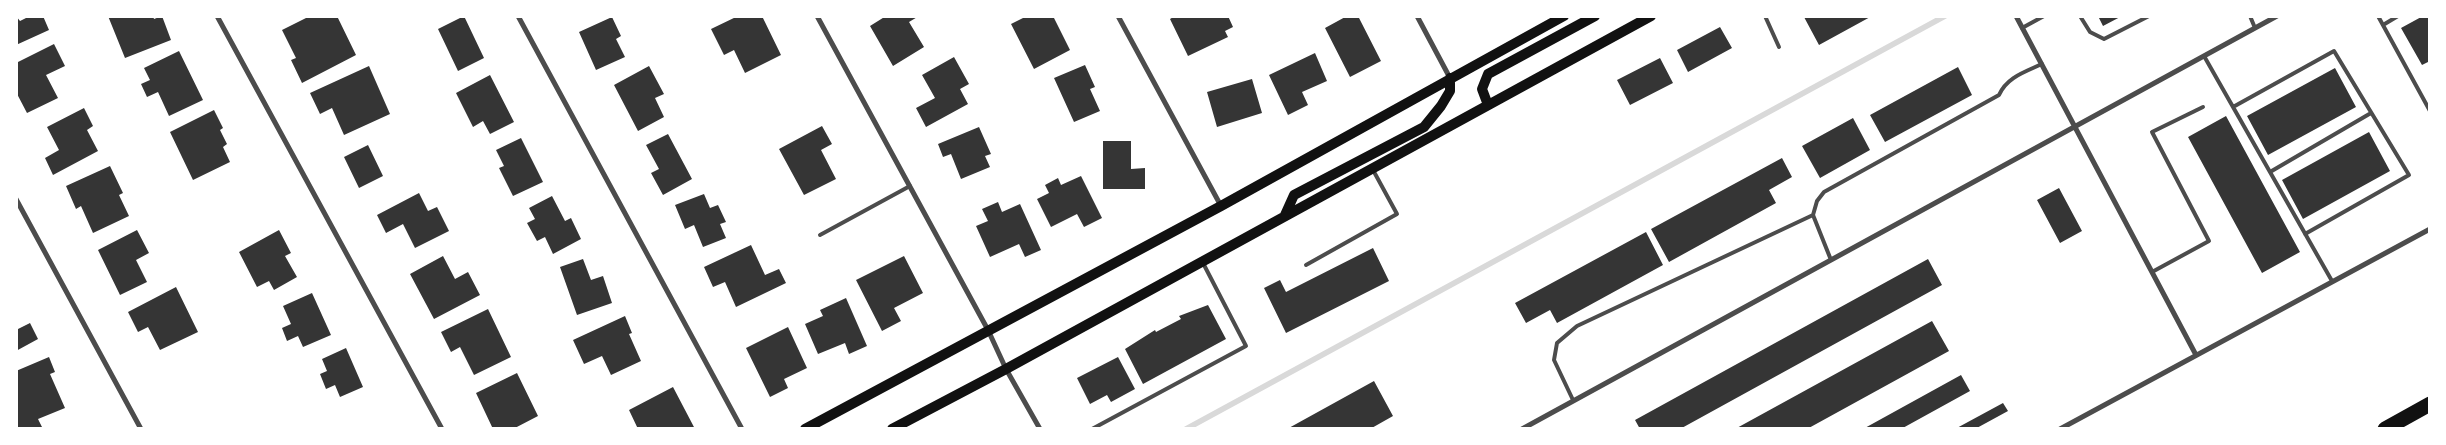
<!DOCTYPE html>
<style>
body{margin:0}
#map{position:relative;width:2446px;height:445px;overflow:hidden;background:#fff;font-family:Roboto,sans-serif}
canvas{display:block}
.frame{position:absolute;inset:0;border:18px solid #fff;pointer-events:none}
</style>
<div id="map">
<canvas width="2446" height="445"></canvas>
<div class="frame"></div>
</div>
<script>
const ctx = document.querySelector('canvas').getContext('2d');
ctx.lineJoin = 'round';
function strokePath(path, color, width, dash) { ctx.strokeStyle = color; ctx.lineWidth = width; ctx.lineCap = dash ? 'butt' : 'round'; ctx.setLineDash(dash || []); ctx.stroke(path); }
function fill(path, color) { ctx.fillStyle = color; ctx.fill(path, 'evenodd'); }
const stream = new Path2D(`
 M 1186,429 L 1945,16`);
const building = new Path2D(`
 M 16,16 L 20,21 L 30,16 L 43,16 L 49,30 L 16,45 Z
 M 108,16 L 153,16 L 154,19 L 162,16 L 171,40 L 125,58 Z
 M 310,16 L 337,16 L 356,55 L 302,83 L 291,60 L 296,58 L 282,30 Z
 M 464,16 L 484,58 L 458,71 L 438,29 Z
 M 738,16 L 762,16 L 781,55 L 745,73 L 734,50 L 724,55 L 711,29 Z
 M 886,16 L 919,16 L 909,22 L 924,47 L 893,66 L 870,26 Z
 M 1027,16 L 1053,16 L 1070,50 L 1034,69 L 1011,24 Z
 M 1175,16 L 1228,16 L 1233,27 L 1225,31 L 1228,37 L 1188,56 L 1170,19 Z
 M 1347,16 L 1358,16 L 1381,61 L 1350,77 L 1325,28 Z
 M 1806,16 L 1872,16 L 1819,45 L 1804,17 Z
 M 2098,16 L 2122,16 L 2103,26 Z
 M 2423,16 L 2430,16 L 2430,61 L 2422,65 L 2401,28 Z
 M 612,17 L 621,36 L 616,39 L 625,57 L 596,70 L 579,32 Z
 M 1720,27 L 1732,48 L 1688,72 L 1677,50 Z
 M 54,44 L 65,66 L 46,75 L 58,98 L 27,113 L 16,92 L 16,63 Z
 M 179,51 L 203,100 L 169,116 L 158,92 L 147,97 L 141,84 L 150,80 L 144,68 Z
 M 1315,53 L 1327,81 L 1302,92 L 1308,105 L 1288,115 L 1269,75 Z
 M 954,57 L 969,84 L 960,89 L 968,104 L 926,127 L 916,108 L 935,98 L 922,75 Z
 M 1660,58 L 1673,83 L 1630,105 L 1617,80 Z
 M 1085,65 L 1095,87 L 1090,89 L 1100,111 L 1074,122 L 1054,78 Z
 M 369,66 L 390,114 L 344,135 L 332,108 L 320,114 L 310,93 Z
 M 649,66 L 664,94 L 655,98 L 664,117 L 638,131 L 614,85 Z
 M 1958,67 L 1972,95 L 1885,142 L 1870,115 Z
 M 2335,68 L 2356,107 L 2268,155 L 2247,116 Z
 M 490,75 L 514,122 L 490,134 L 483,121 L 473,127 L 456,93 Z
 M 1252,79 L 1262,113 L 1217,127 L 1207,92 Z
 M 84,108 L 93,126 L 87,130 L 98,151 L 53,175 L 45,158 L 59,150 L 47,127 Z
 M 214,110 L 223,128 L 220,130 L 227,144 L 223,147 L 230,162 L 193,180 L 170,132 Z
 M 2226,116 L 2300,252 L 2262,273 L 2188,137 Z
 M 1853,118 L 1870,150 L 1820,178 L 1802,146 Z
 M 822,126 L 832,144 L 821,150 L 836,179 L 804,195 L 779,149 Z
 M 979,127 L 991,154 L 985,156 L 990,167 L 961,179 L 951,154 L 943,157 L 938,144 Z
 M 2369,132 L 2390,171 L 2303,219 L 2282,180 Z
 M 668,134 L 692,179 L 663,195 L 651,173 L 659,169 L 646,145 Z
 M 521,138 L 543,182 L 513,196 L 499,168 L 504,166 L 496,150 Z
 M 1103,141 L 1131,141 L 1131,169 L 1145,168 L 1145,189 L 1103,189 Z
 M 368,145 L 383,176 L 359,188 L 344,157 Z
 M 1782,158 L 1792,177 L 1769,190 L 1776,203 L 1669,262 L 1651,229 Z
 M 110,166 L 123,193 L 119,195 L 129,216 L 93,233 L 81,206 L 76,209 L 66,186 Z
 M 1081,176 L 1102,218 L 1084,227 L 1077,214 L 1051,227 L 1037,199 L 1049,193 L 1045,185 L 1058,178 L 1061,185 Z
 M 2059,188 L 2082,231 L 2060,243 L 2037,200 Z
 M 419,193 L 428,211 L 437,207 L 449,231 L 415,248 L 403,224 L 386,233 L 377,215 Z
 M 704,194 L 710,208 L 718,205 L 726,222 L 720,224 L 726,238 L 703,247 L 694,225 L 685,229 L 675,205 Z
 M 552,196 L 565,221 L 571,218 L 581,239 L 553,254 L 545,237 L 537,241 L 527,223 L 535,219 L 529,208 Z
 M 998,202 L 1002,212 L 1020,204 L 1041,250 L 1025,257 L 1019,244 L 990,257 L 976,226 L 988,221 L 982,209 Z
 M 137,230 L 149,253 L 136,260 L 147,282 L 120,295 L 98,250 Z
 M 279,230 L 291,253 L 285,256 L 297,277 L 274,290 L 269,281 L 257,287 L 239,252 Z
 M 1646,232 L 1663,265 L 1557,323 L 1550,310 L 1526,323 L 1515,303 Z
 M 751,245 L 765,275 L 779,269 L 786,283 L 736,307 L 725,282 L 713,287 L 704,267 Z
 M 1373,248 L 1389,281 L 1286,333 L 1264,288 L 1280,280 L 1286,292 Z
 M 443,256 L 455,279 L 468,272 L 480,295 L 434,319 L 410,274 Z
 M 904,256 L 923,293 L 894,308 L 901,321 L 882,331 L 856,280 Z
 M 583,259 L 591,280 L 603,276 L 612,303 L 577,315 L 560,267 Z
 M 1928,259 L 1942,285 L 1680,429 L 1640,429 L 1635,420 Z
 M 176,287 L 198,332 L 160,350 L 148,327 L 138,332 L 128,312 Z
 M 312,293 L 331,335 L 303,347 L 298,336 L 287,341 L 282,328 L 291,324 L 283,306 Z
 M 846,298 L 867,346 L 849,354 L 845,343 L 818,354 L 805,324 L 823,316 L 820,310 Z
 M 1208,305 L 1226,339 L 1143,384 L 1125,349 L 1155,330 L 1156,332 L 1181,319 L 1179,316 Z
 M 488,309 L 511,357 L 474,375 L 460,347 L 451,352 L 441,332 Z
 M 625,316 L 632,333 L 629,334 L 641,361 L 611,375 L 602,356 L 584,364 L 573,340 Z
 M 1932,321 L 1949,351 L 1807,429 L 1735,429 Z
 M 30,323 L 38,339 L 16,351 L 16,325 L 18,329 Z
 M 788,327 L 807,368 L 784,379 L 788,388 L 770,397 L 746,348 Z
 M 346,348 L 363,387 L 340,397 L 335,385 L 326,389 L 320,374 L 327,371 L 322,359 Z
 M 49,357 L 55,372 L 50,374 L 65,408 L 38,419 L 43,429 L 16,429 L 16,371 Z
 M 1118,357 L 1135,389 L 1111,402 L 1107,395 L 1090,404 L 1077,378 Z
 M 517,373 L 538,416 L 513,429 L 493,429 L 476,393 Z
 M 1961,375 L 1970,391 L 1901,429 L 1863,429 Z
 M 1374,381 L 1393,416 L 1370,429 L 1287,429 Z
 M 673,387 L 695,429 L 638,429 L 629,410 Z
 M 2003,403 L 2008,411 L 1975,429 L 1955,429 Z`);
const service = new Path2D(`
 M 1765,16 L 1779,47
 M 2080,16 L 2090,32 L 2104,39 L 2149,16
 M 2250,16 L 2255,28
 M 2378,16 L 2430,111
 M 2383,25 L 2398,16
 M 2022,28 L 2044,16
 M 2204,56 L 2332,281
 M 2233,107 L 2334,51 L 2409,175 L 2305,234
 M 2270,172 L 2371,113
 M 820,235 L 910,186
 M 1831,260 L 1813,215 L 1817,201 L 1824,192 L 1999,95 C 2007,77 2025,72 2042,64
 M 1306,265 L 1397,214 L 1373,170
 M 2152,272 L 2209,241 L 2152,132 L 2203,107
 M 1573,400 L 1554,360 L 1557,343 L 1577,326 L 1813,215
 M 1092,429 L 1246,346 L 1203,263`);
const minor = new Path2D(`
 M 217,16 L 442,429
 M 518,16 L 742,429
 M 817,16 L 988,330 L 1006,369 L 1040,429
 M 1118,16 L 1221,206
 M 1417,16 L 1450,78
 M 2016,16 L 2196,355
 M 16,199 L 141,429
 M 1522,429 L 2277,16
 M 2060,429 L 2430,229`);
const secondary = new Path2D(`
 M 1488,105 L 1482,89 L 1488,74 L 1595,16
 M 1285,215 L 1294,195 L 1424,127 L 1441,106 L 1450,91 L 1450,78
 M 805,429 L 1221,206 L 1564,16
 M 892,429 L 1006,369 L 1651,16`);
const motorway = new Path2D(`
 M 2385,429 L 2430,404`);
strokePath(stream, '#d9d9d9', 5.5);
fill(building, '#353535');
strokePath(service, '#4c4c4c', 4);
strokePath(minor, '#4c4c4c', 5);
strokePath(secondary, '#111', 10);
strokePath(motorway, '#111', 15);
</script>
